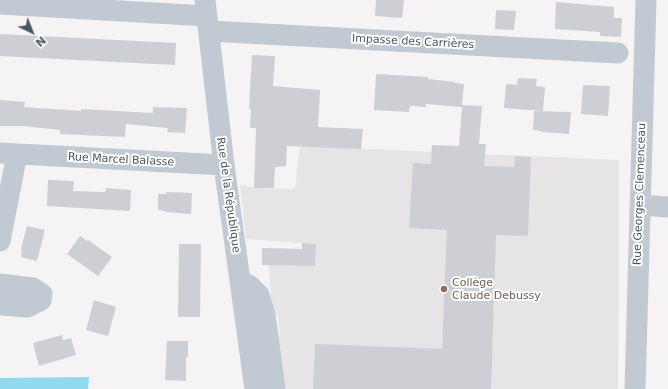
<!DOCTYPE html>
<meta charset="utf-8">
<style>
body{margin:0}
#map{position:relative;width:668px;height:389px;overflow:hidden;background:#f5f3f3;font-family:"DejaVu Sans",sans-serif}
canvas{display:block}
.north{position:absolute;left:12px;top:12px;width:40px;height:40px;-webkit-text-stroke:3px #fff;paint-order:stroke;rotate:137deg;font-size:11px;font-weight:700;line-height:16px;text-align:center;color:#4a5661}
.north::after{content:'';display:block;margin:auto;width:14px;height:18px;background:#4a5661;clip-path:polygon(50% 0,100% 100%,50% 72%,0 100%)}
</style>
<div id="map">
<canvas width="668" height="389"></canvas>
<div class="north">N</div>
</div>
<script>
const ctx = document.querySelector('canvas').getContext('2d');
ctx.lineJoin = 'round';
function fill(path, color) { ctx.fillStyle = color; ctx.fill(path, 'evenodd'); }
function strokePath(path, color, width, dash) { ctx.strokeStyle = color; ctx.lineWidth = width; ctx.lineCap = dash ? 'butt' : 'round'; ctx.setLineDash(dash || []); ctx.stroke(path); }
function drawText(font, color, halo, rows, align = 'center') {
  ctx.font = font + ' "DejaVu Sans",sans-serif'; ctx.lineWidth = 4; ctx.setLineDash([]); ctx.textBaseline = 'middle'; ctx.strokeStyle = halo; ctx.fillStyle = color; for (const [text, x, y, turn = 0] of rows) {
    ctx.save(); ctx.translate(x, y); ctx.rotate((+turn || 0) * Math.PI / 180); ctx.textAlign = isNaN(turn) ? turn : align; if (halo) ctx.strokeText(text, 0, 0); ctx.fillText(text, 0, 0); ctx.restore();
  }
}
const education = new Path2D(`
 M 300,146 L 619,160 L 618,389 L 283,389 L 276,340 L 280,335 L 278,315 L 272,311 L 269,265 L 315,266 L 316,244 L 246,239 L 240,185 L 254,188 L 295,189 Z`);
const water = new Path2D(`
 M 89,377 L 88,389 L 0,389 L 0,378 Z`);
const building = new Path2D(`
 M 376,0 L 404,0 L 402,18 L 375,16 Z
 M 556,2 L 614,7 L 614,18 L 622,18 L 621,37 L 600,36 L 600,32 L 555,29 Z
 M 496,10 L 516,11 L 514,30 L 495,29 Z
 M 0,34 L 176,43 L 175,65 L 0,56 Z
 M 252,55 L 275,56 L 273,86 L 320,90 L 318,127 L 363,129 L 361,149 L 287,146 L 286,166 L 275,167 L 274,188 L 254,188 L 256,128 L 250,128 L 251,109 L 249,109 Z
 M 376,74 L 428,77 L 428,79 L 455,82 L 454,83 L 464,84 L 462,105 L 482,106 L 479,144 L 486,144 L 484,166 L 514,167 L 515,156 L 531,157 L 528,236 L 496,235 L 491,389 L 313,389 L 315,344 L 442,349 L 447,230 L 409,228 L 413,163 L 431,164 L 432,145 L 459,146 L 462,107 L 426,104 L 426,107 L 410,106 L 409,112 L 374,110 Z
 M 518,78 L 537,79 L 536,86 L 545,87 L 543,111 L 504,108 L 506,84 L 517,85 Z
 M 583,85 L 610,86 L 608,116 L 581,114 Z
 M 0,100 L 25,102 L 24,107 L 81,111 L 81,109 L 153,113 L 153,107 L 187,108 L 185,133 L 167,132 L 168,128 L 126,124 L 125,137 L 60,134 L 60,130 L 23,126 L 0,126 Z
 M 534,111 L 571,112 L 569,134 L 541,132 L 541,131 L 533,130 Z
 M 48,180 L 74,181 L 73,191 L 105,192 L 106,188 L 131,190 L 130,211 L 47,206 Z
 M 166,192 L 192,193 L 191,214 L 165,212 L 165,211 L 158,210 L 158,194 L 166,194 Z
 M 27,226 L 45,230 L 37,261 L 21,257 L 22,249 L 21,249 Z
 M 80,236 L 87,241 L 88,240 L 112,257 L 98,276 L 67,254 Z
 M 302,243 L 316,244 L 315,266 L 262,265 L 262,248 L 302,249 Z
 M 179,244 L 201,244 L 200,317 L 178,317 Z
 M 94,300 L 116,307 L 108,336 L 86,330 Z
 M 62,335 L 63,340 L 71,338 L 76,355 L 39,366 L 33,343 Z
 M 167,341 L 188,341 L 188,357 L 186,357 L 186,381 L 165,380 Z`);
const minor = new Path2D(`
 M 205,0 L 224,165 L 255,389
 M 0,4 L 207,16
 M 209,31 L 618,53
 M 0,153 L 224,165
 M 640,205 L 668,207
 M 0,241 L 17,154
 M 240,281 L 249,285 L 259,295 L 265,315 L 275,389
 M 0,284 L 33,288 L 42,294 L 41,300 L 28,307 L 0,305
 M 635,389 L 646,0`);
const markers = [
 [444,289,4,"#8d6e63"]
];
const streetNames = [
 ["Impasse des Carrières",413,42,3],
 ["Rue Marcel Balasse",121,160,3],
 ["Rue Georges Clemenceau",640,194,-88],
 ["Rue de la République",228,195,82]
];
const educationNames = [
 ["Collège",452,283],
 ["Claude Debussy",452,296]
];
fill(education, '#e6e4e5');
fill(water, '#90daee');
fill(building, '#cdcfd5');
strokePath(minor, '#c1cad2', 21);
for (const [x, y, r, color] of markers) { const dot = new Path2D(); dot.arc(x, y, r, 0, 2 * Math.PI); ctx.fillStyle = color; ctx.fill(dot); strokePath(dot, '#fff', 1.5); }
drawText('11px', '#4a5661', '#fff', streetNames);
drawText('11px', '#785e54', '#fff', educationNames, 'left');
</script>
